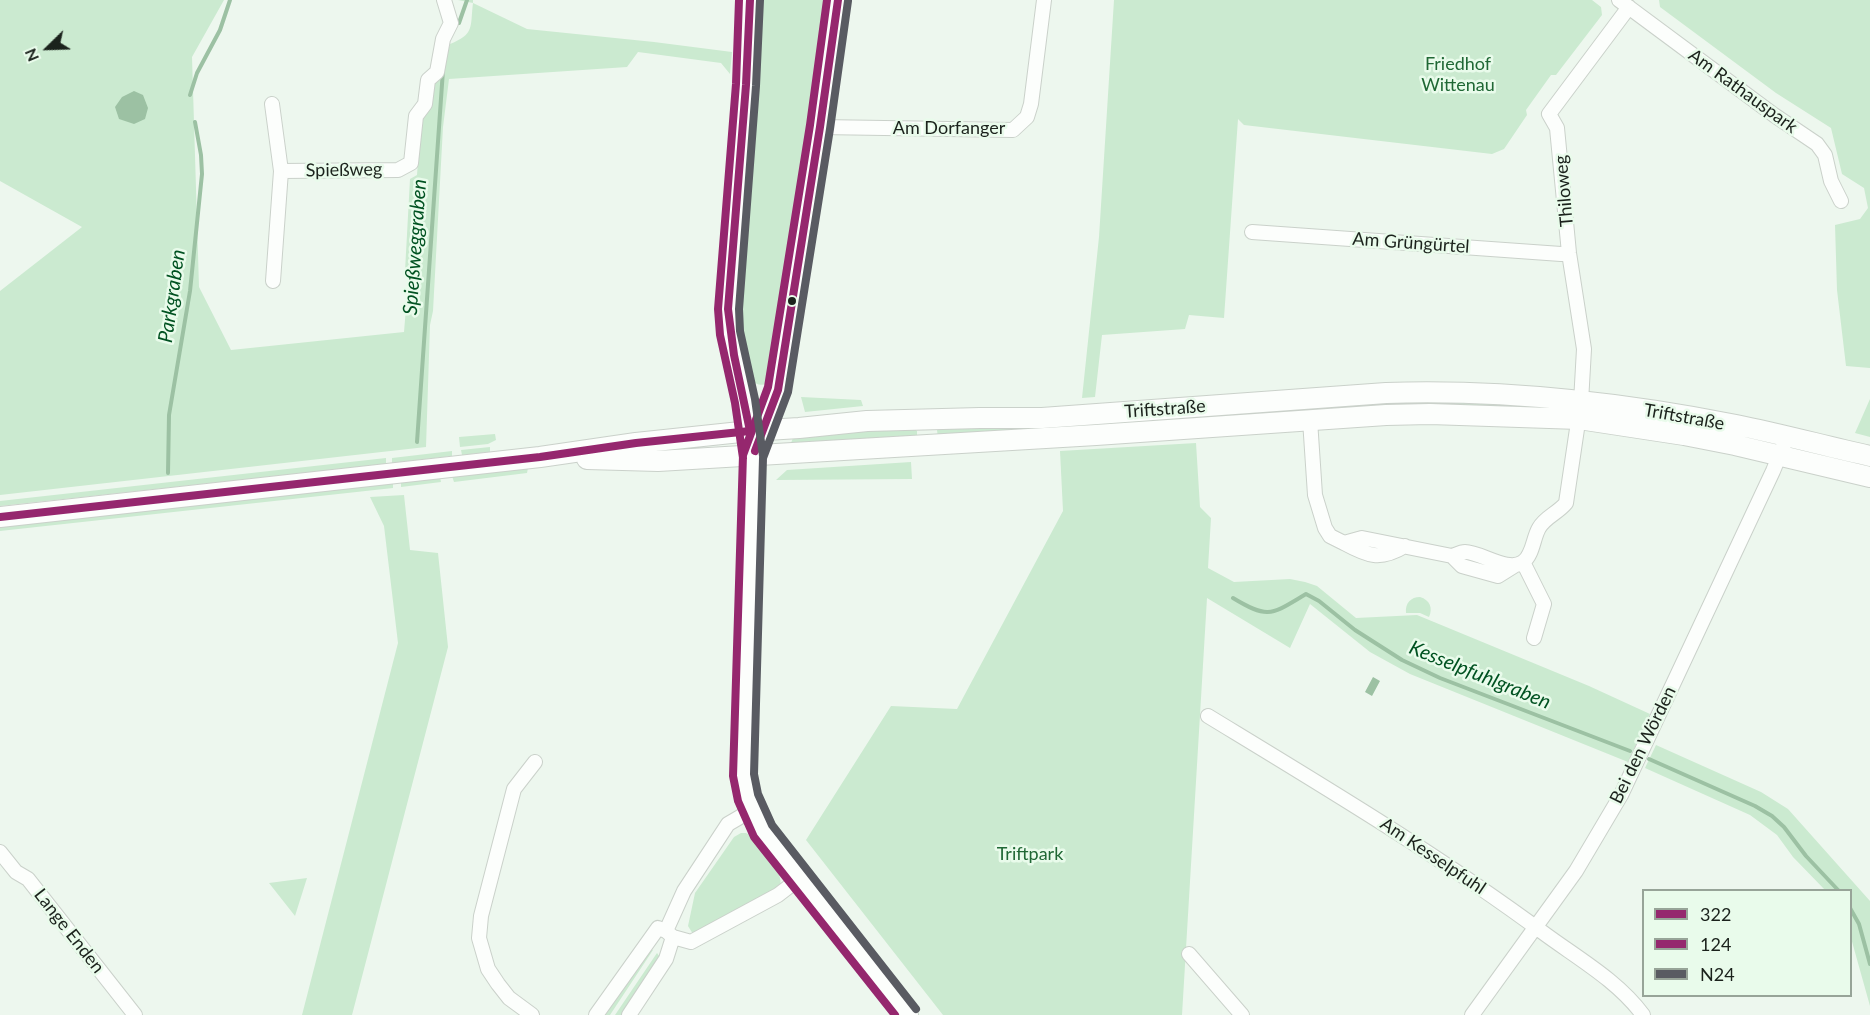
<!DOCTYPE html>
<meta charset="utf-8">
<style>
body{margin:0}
#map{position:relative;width:1870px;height:1015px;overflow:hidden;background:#edf7ee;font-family:Lato,sans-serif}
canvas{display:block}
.legend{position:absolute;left:1642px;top:889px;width:210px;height:108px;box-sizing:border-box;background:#e9fbeb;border:2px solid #97a498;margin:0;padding:8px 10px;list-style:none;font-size:18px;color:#1b221c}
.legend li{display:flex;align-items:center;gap:12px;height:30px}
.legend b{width:30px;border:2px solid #97a498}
.north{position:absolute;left:18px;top:18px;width:60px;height:60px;-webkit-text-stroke:4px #e9fbeb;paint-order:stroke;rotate:247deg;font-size:16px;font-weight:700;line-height:24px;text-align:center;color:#1b221c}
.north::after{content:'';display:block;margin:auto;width:21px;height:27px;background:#1b221c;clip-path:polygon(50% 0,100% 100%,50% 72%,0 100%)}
</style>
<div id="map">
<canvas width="1870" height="1015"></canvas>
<ul class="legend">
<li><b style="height:8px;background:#95276e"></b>322</li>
<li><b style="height:8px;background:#95276e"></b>124</li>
<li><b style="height:8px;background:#595b62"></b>N24</li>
</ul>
<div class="north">N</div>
</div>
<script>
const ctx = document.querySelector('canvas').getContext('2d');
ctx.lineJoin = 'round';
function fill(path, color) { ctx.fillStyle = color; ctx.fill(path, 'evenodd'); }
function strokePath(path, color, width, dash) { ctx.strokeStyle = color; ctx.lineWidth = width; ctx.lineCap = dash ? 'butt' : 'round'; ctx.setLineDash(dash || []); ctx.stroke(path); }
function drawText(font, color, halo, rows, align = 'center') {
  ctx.font = font + ' Lato,sans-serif'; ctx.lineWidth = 5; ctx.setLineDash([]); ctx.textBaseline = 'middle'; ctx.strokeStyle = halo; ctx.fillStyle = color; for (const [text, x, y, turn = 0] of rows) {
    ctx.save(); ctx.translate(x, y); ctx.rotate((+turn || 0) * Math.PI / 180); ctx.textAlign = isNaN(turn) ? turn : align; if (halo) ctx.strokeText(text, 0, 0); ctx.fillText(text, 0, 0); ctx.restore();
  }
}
const green = new Path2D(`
 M 0,0 L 224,0 L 192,57 L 199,287 L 231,350 L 404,332 L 408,283 L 405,271 L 410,179 L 417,175 L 421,119 L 432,83 L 442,75 L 450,44 C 475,34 470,27 473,3 L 458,0 L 473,0 L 473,3 L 527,29 L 654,42 L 732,52 L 730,74 L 721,63 L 638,52 L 627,67 L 449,79 L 443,127 L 433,311 L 430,325 L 426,447 L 0,495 L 0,291 L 82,227 L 0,181 Z
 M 755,0 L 831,0 L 772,381 C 764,387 756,386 750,378 L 736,312 Z
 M 1114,0 L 1592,0 L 1601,7 L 1602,15 L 1556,75 L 1551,75 L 1526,110 L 1527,115 L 1504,149 L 1492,154 L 1244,125 L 1238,119 L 1224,318 L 1189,315 L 1185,329 L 1102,335 L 1095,397 L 1082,398 L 1099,237 Z
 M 1659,0 L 1870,0 L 1870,368 L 1846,366 L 1837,290 L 1835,225 L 1860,219 L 1868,208 L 1864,188 L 1842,174 L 1831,128 L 1776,93 L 1660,7 Z
 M 801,397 L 861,400 L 863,406 L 805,412 Z
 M 1425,398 L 1572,409 L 1304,414 L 1304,405 Z
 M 1870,399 L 1870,437 L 1855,433 Z
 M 1295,406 L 1296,415 L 1103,428 L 1098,421 Z
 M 1019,426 L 1020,431 L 938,438 L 937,430 L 939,428 Z
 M 915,429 L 917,431 L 917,439 L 789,448 L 793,438 L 864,430 Z
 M 495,434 L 496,440 L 488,444 L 460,447 L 459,437 Z
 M 1196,443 L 1200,507 L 1211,518 L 1208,568 L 1234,582 L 1290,579 L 1305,582 L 1317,586 L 1356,618 L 1417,615 L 1589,686 L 1650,714 L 1628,762 L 1410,674 L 1370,652 L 1310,604 L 1290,648 L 1207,598 L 1182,1015 L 943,1015 L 806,840 L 891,706 L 957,709 L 1063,511 L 1060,451 Z
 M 490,447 L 490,452 L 462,455 L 461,450 Z
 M 452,451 L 452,456 L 392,463 L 392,458 Z
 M 386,458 L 386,464 L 0,506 L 0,501 Z
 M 911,462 L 912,479 L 776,480 L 787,470 Z
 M 528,468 L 527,473 L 454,482 L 452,476 Z
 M 440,477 L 441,482 L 401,487 L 401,482 Z
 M 393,482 L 393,488 L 0,531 L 0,526 Z
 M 404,495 L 410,550 L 438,553 L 448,647 L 352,1015 L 302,1015 L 398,643 L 384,526 L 370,497 Z
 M 1420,597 C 1430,600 1433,608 1429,617 L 1420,613 L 1406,613 C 1405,603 1411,597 1420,597 Z
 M 1656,745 L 1761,792 L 1788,809 L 1870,901 L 1870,1006 L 1851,938 L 1850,890 L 1825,890 L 1793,857 L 1777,835 L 1750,815 L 1645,768 Z
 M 741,833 L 746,833 L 750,835 C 760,848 785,871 780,887 L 693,934 L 688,926 L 695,893 L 734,837 Z
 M 307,878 L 295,916 L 269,883 Z
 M 649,950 L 653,950 L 610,1015 L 603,1015 Z
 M 657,953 L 660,957 L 659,961 L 622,1015 L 615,1015 Z`);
const water = new Path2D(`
 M 134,91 L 143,95 L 148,108 L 145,119 L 134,124 L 119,119 L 115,107 L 122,97 Z
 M 1373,677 L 1380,681 L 1372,696 L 1365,692 Z`);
const stream = new Path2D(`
 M 459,23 L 467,0
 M 190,95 L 197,73 L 220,30 L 230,0
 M 417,442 L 443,70
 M 168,473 L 169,415 L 190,291 L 202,174 L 201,155 L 195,122
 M 1233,598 C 1269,620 1272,614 1306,594 L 1319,601 L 1355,630 L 1402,660 L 1440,678 L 1630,751
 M 1649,759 L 1755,806 L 1772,816 L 1784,827 L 1806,856 L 1838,890
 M 1850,908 L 1859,924 L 1870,964`);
const minor = new Path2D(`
 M 1619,0 L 1774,115 L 1817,144 L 1825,155 L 1831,181 L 1841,201
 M 272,104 L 281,171 L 273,281
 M 820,127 L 1013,130 L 1027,117 L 1031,104 L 1044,0
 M 281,171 L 398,170 L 411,163 L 416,116 L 425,104 L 428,80 L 437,72 L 443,39 L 451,23 L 444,0
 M 1252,232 L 1561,254 L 1569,253
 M 1310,420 L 1315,495 L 1325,528 L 1330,536 L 1344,543 L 1362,538 L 1452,556 C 1455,555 1461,552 1465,552 C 1481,552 1508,573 1523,562 C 1533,555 1533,538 1539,528 C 1545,517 1558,513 1566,503 L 1581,402 L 1584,349 L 1569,253 L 1557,128 L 1549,114 L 1629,7
 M 1344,543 C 1368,556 1380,561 1405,546
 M 1452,556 L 1462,566 L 1498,576 L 1514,566
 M 1523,562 L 1544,604 L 1534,638
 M 1208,716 C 1323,786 1437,854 1545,934 C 1579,959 1618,981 1643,1015
 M 0,852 L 16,872 L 28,879 L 135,1015
 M 666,931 L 684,891 L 728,824 L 752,810
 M 1189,954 L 1242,1015
 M 532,1015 L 509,998 L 498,984 L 488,969 L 479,938 L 481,916 L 514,789 L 535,762
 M 596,1015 L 658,928 L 666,931 L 673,937 L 691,942 L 778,895 L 800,878
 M 629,1015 L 666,959 L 673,937
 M 1472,1015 L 1576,871 L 1621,795 L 1773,471 L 1787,437`);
const secondary = new Path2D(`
 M 750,0 L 746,85 L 728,309 L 730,333 L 745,401 L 753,456 L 744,784 L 752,810 L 763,831 L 908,1015
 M 760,439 L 778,390 L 820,127 L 838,0
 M 587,459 L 658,461 L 1096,435 L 1386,415 L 1430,414 L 1579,419 L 1684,435 L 1735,445 L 1870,477
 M 0,517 L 540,457 L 636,443 L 750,431 L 799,428 L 867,421 L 980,418 L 1042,418 L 1386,393 C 1501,389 1624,403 1736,425 C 1781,434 1825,446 1870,456`);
const bus1 = new Path2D(`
 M 755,451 L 778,390 L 820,127 L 838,0
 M 0,517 L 540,457 L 636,443 L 750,431 L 734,355 L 728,309 L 746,85 L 750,0`);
const bus2 = new Path2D(`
 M 739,0 L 736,84 L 718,309 L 720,335 L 735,403 L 743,458
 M 827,0 L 810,125 L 768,387 L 743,455 L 733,776 L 738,801 L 754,837 L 895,1015`);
const bus3 = new Path2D(`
 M 760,0 L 756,86 L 739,309 L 740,331 L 755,399 L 763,456
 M 848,1 L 830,129 L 788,392 L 763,458 L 754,774 L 758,794 L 772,825 L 916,1009`);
const markers = [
 [792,301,5,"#1b221c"]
];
const parkNames = [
 ["Friedhof",1458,64],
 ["Wittenau",1458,85],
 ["Triftpark",1030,854]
];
const streetNames = [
 ["Am Rathauspark",1743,91,36],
 ["Am Dorfanger",949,128],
 ["Spießweg",344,170,-1],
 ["Thiloweg",1564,191,-95],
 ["Am Grüngürtel",1411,243,4],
 ["Triftstraße",1165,409,-4],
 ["Triftstraße",1684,417,10],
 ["Bei den Wörden",1643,745,-64],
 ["Am Kesselpfuhl",1433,856,34],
 ["Lange Enden",69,931,52]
];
const waterNames = [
 ["Spießweggraben",415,247,-86],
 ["Parkgraben",172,296,-82],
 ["Kesselpfuhlgraben",1480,675,22]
];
fill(green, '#cbead0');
fill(water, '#9cc1a3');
strokePath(stream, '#9cc1a3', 4);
strokePath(minor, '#cad1ca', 16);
strokePath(secondary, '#cad1ca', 22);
strokePath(minor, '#fcfefc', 14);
strokePath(secondary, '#fcfefc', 20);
strokePath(bus1, '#95276e', 8);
strokePath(bus2, '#95276e', 8);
strokePath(bus3, '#595b62', 8);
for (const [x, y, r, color] of markers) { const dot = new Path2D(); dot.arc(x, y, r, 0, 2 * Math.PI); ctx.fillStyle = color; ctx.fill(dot); strokePath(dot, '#e9fbeb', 2); }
drawText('18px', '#206835', '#e9fbeb', parkNames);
drawText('18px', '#1b221c', '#e9fbeb', streetNames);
drawText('italic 20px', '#005221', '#e9fbeb', waterNames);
</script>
